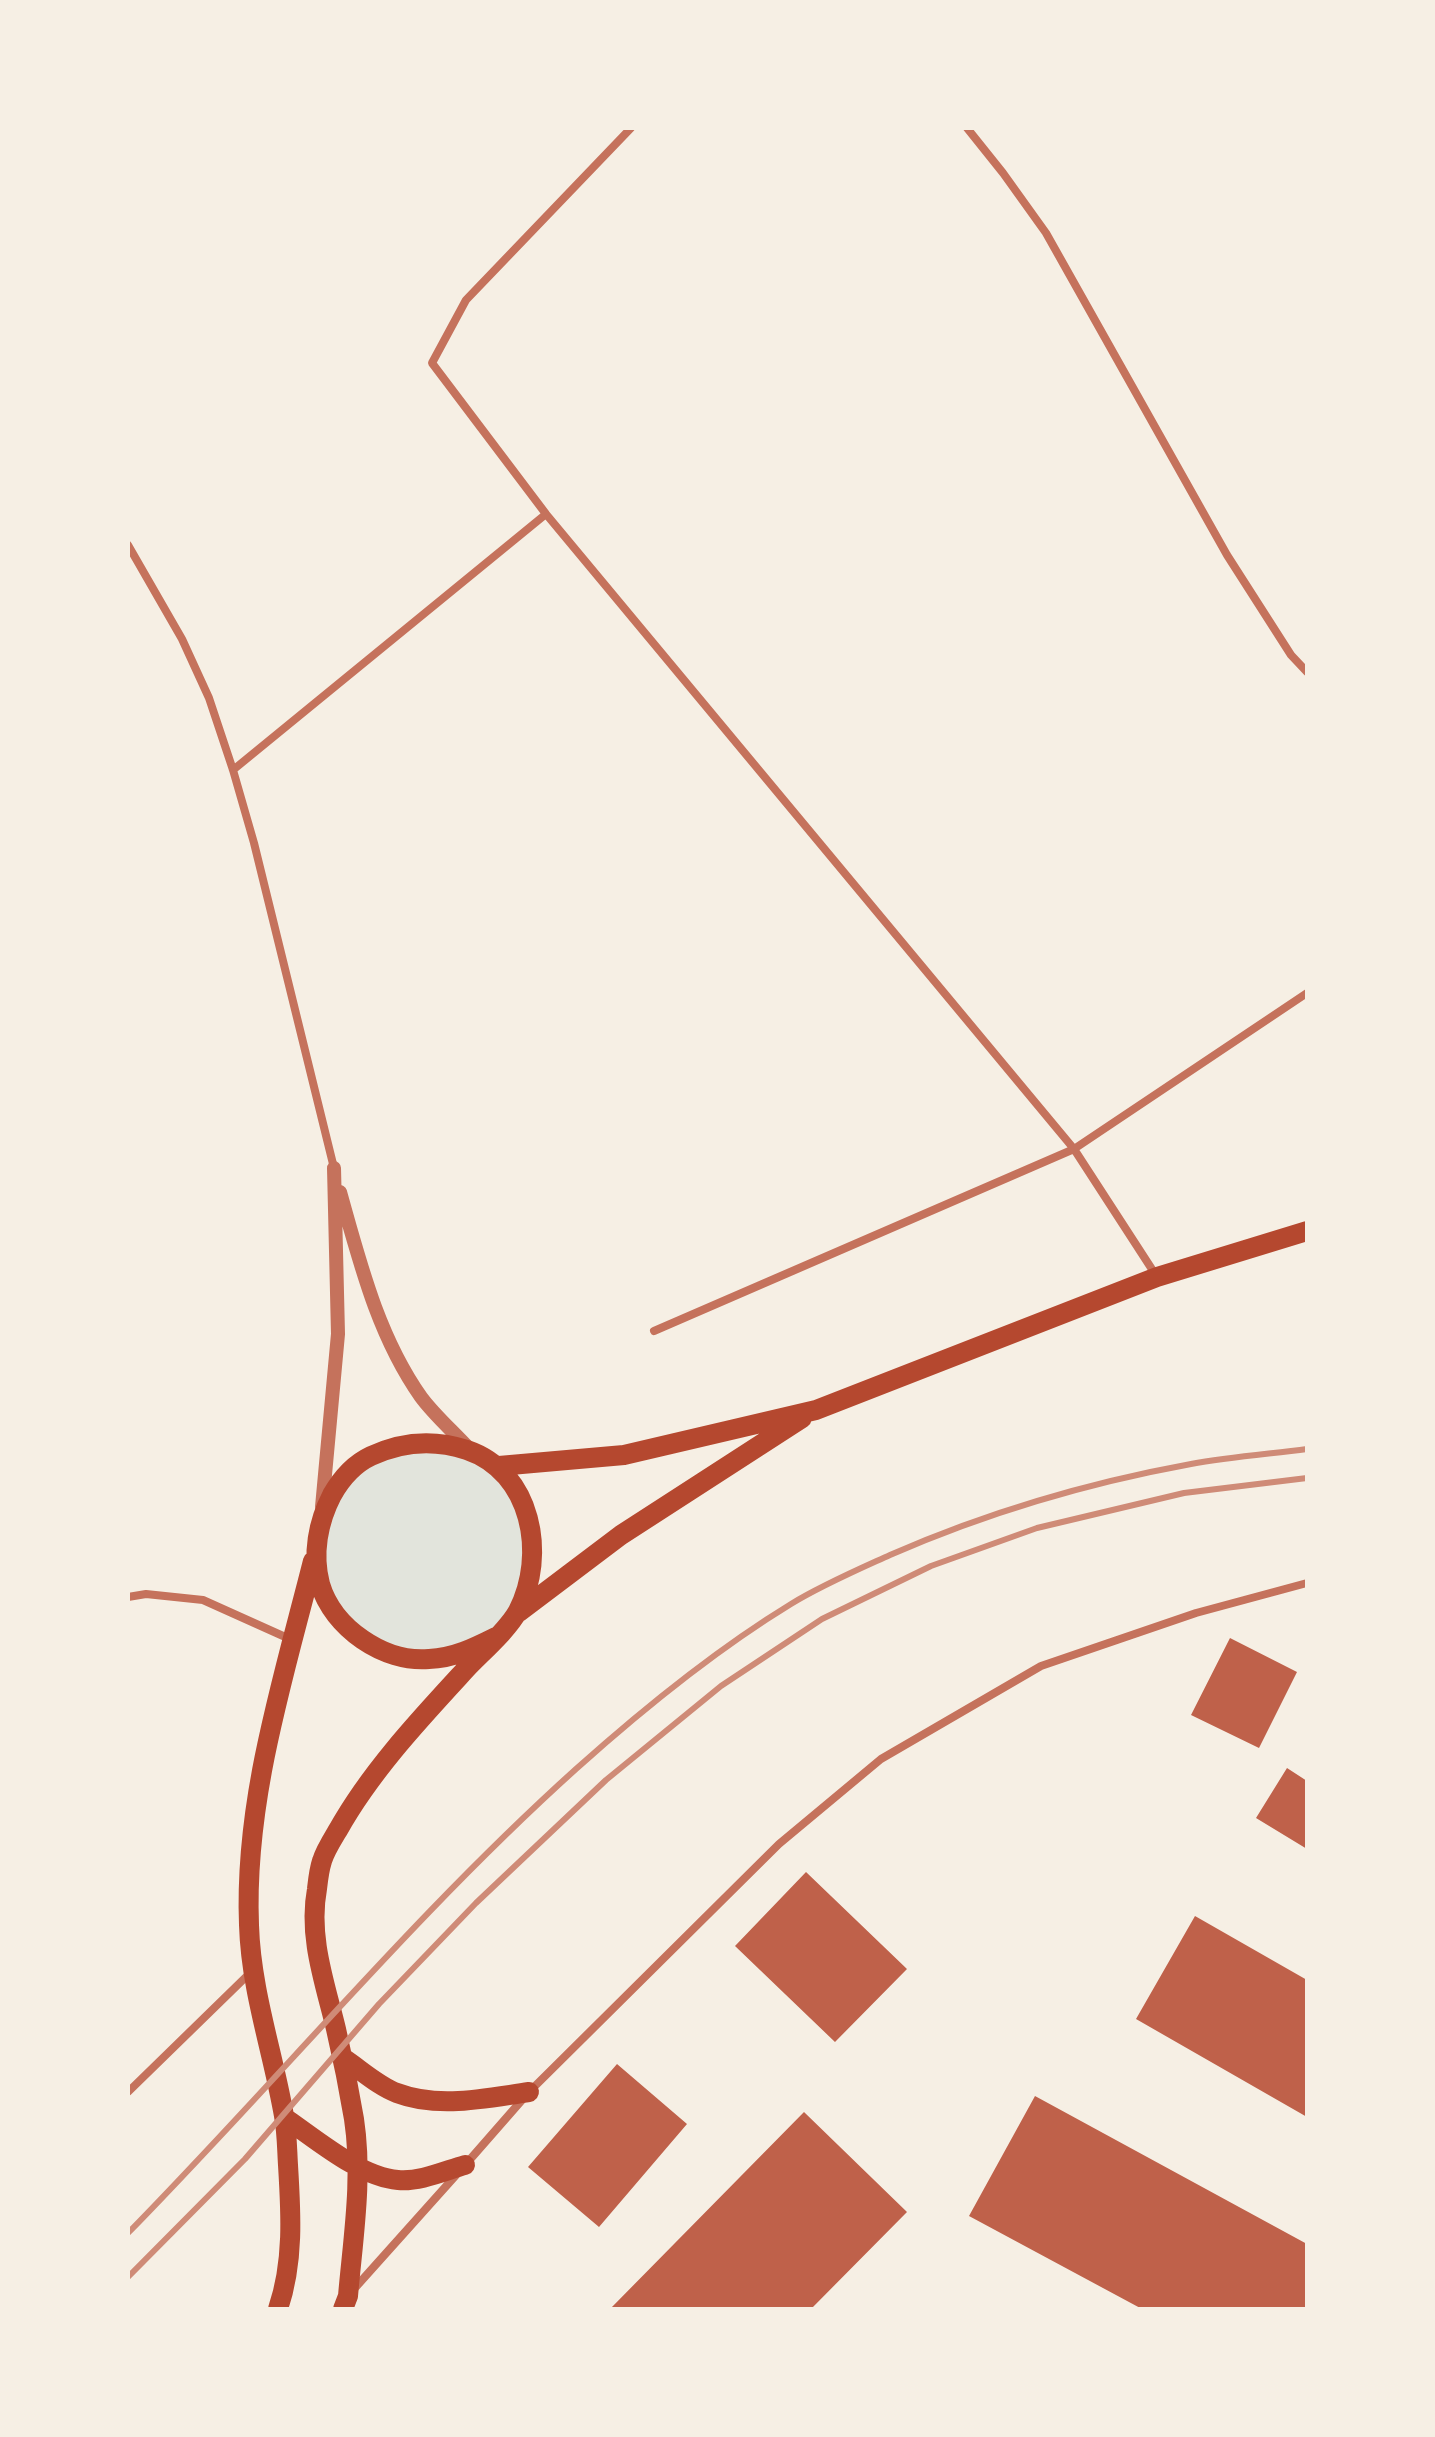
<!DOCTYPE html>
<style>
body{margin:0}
#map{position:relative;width:1435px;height:2437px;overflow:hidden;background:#f6efe4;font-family:"Source Sans 3",sans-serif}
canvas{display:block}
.frame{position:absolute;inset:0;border:130px solid #f6efe4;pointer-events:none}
</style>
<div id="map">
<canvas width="1435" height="2437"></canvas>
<div class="frame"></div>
</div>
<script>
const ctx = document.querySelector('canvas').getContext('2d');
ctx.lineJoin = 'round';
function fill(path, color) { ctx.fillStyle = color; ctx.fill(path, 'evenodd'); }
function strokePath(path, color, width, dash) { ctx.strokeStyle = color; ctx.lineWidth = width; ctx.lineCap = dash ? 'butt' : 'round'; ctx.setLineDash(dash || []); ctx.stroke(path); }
const green = new Path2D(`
 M 403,1444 L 471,1451 L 529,1517 L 517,1614 L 461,1654 L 392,1655 L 336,1615 L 317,1545 L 342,1478 Z`);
const building = new Path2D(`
 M 1230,1638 L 1297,1672 L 1259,1748 L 1191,1715 Z
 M 1287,1768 L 1307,1781 L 1307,1849 L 1256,1818 Z
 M 806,1872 L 907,1969 L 835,2042 L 735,1946 Z
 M 1195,1916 L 1307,1980 L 1307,2117 L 1136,2019 Z
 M 617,2064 L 687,2124 L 599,2227 L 528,2167 Z
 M 1035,2096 L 1307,2244 L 1307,2309 L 1142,2309 L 969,2216 Z
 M 804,2112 L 907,2212 L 811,2309 L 610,2309 Z`);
const minor = new Path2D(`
 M 631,128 L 466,300 L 432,363 L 546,514 L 1074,1149 L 1157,1277
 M 967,128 L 1003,173 L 1046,233 L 1227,555 L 1291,655 L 1307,672
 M 128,545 L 182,639 L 209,698 L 233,770 L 254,843 L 334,1168
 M 233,770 L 546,514
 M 654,1331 L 1074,1149 L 1307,993
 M 128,1597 L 146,1594 L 203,1600 L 292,1640
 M 128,2092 L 251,1972
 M 466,2164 L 529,2092 L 779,1844 L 881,1759 L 1041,1666 L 1196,1613 L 1307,1583
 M 354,2289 L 457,2174`);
const tertiary = new Path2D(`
 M 340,1192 C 360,1263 378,1336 421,1397 C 435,1416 455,1433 471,1451
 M 322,1507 L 338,1334 L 334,1168`);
const primary = new Path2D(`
 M 499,1466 L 624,1455 L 816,1410 L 1157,1277 L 1307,1231
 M 519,1612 L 621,1535 L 802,1418
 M 343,2058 C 360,2069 378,2086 397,2093 C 439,2109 486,2098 529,2092
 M 285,2118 C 316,2139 360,2177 398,2180 C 420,2182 444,2171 465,2165
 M 278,2309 C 294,2262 291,2213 288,2165 C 287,2149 287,2132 284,2116 C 273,2052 251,1991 249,1925 C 244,1801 283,1680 313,1561
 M 343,2309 L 348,2296 C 353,2238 363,2178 354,2119 C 349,2089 343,2059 336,2029 C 325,1983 308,1937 317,1889 C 318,1880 319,1870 322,1861 C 325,1851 332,1840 338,1830 C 371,1771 420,1719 466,1669 C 481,1653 507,1631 518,1611 C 547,1555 532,1472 467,1450 C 434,1439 403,1441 371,1456 C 354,1464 341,1479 332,1495 C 318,1522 312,1554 320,1584 C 333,1628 384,1663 429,1659 C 454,1658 474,1648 496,1637`);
const rail = new Path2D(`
 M 128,2233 C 279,2079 416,1913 576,1769 C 643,1709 714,1651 791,1604 C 822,1585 857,1570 890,1555 C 986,1513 1087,1483 1191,1464 C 1229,1457 1268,1454 1307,1449
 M 128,2277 L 245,2159 L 379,2004 L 476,1903 L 606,1780 L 721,1686 L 822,1619 L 931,1566 L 1037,1528 L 1184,1493 L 1307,1478`);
fill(green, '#e2e4dc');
fill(building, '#bf614a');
strokePath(minor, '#c5725c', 8);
strokePath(tertiary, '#c5725c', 14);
strokePath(primary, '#b5482f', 20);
strokePath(rail, '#cf8b77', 6);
</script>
